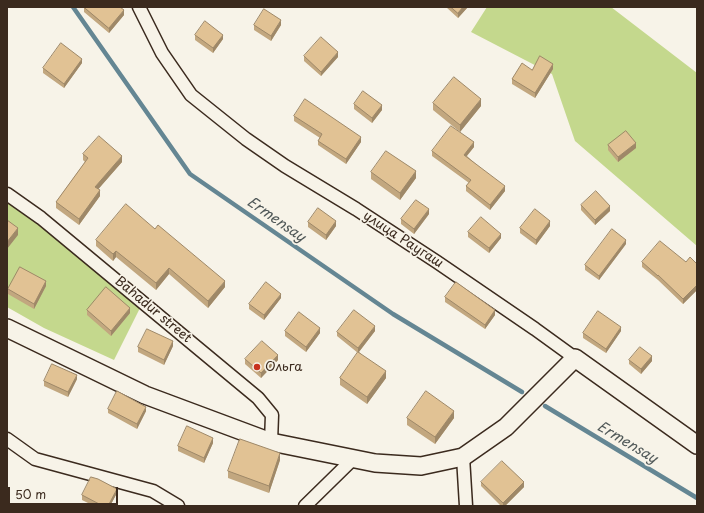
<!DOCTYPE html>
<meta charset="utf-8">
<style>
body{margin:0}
#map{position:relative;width:704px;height:513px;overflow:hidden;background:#f7f3e8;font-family:"Playpen Sans",sans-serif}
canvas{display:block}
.frame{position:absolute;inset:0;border:8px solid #3b2a1e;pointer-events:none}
.scale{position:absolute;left:8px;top:487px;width:110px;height:18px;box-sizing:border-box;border:2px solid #3b2a1e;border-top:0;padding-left:5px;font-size:12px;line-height:14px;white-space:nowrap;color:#3b2a1e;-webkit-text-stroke:3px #f7f3e8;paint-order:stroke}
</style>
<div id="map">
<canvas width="704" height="513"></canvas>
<div class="frame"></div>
<div class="scale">50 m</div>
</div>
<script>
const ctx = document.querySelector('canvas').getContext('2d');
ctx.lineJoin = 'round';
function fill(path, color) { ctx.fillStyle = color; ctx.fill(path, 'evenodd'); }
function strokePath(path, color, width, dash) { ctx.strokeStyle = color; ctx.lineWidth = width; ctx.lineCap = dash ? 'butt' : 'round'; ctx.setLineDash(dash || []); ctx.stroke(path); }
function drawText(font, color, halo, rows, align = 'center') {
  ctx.font = font + ' "Playpen Sans",sans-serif'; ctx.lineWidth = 3.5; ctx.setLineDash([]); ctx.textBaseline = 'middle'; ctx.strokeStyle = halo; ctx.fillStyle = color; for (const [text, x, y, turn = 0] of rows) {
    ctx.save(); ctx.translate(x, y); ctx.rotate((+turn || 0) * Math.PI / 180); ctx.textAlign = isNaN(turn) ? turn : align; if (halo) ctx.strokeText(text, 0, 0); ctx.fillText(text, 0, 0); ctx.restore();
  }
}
const green = new Path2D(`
 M 487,7 L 611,7 L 697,73 L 697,246 L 575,141 L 552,74 L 471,32 Z
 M 7,200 L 41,226 L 140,308 L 114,360 L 44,328 L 7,307 Z`);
const stream = new Path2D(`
 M 73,7 L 190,174 L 393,314 L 522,392
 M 545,406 L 697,498`);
const street = new Path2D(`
 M 139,7 L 162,53 L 191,95 L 246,139 L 285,166 L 356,209 L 437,262 L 535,329 L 575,358
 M 7,194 L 41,218 L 258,398 L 272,415 L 271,442
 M 7,439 L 35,459 L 153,491 L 178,506
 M 463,457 L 466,506
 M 305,506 L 354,458`);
const secondary = new Path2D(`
 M 7,328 L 145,395 L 271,442 L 375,463 L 421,466 L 463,457 L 506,427 L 575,358 L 697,445`);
const wall = new Path2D(`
 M 84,7 L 124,15 L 109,33 L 84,12 Z
 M 446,7 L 468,7 L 458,18 Z
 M 254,25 L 281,25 L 271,41 L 254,30 Z
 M 195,35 L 223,39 L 213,53 L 195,40 Z
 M 304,56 L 338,57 L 321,76 L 304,61 Z
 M 82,63 L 64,88 L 43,73 L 43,68 Z
 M 553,69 L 535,98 L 512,84 L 512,79 L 532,70 Z
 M 433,103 L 481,106 L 460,132 L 433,110 Z
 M 354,104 L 382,110 L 372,123 L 354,109 Z
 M 294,116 L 361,142 L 346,164 L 318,145 L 318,141 L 320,138 L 294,121 Z
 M 608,145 L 636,148 L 618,162 L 608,150 Z
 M 474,147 L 467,156 L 505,191 L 490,210 L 466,191 L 466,186 L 469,183 L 432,156 L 432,151 Z
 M 83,154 L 122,162 L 98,189 L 100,196 L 79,225 L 56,208 L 56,202 L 85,162 L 83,160 Z
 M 371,172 L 416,178 L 400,200 L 371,179 Z
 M 581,205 L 610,211 L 595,225 L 581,210 Z
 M 429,214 L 414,234 L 401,224 L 401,219 Z
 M 308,222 L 336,226 L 326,240 L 308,227 Z
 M 550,226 L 536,245 L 520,233 L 520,228 Z
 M 468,232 L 501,238 L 489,253 L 468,237 Z
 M 96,240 L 225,287 L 208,308 L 169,274 L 156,290 L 116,257 L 113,261 L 96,246 Z
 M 626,244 L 599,280 L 585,270 L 585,265 Z
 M 642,262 L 686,262 L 697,264 L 697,290 L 683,304 L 658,280 L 642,267 Z
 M 46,286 L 34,309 L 8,294 L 8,289 Z
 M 445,297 L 495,315 L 485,329 L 445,302 Z
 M 281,298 L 264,320 L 249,309 L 249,304 Z
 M 87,310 L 130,313 L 111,336 L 87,315 Z
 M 285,331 L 320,333 L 306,352 L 285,336 Z
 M 375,331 L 359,352 L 386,378 L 367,404 L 340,385 L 340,378 L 358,353 L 337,336 L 337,332 Z
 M 621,331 L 606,353 L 583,338 L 583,333 Z
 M 173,346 L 164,365 L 138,352 L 138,347 Z
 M 245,359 L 278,360 L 261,378 L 245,364 Z
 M 629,360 L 652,361 L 641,374 L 629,364 Z
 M 77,379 L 68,397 L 44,386 L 44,381 Z
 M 108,409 L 146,411 L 137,429 L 108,413 Z
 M 407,418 L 454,418 L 435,444 L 407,425 Z
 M 213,443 L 204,463 L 178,451 L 178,446 Z
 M 280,460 L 269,493 L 228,478 L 228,471 Z
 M 481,482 L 524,487 L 505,506 L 501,506 L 481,486 Z
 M 117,493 L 110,506 L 94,506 L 82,500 L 82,495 Z`);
const shadedWall = new Path2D(`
 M 463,7 L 468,7 L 458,18 L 458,13 Z
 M 124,10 L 124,15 L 109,33 L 109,28 Z
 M 281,20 L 281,25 L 271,41 L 271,36 Z
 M 223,35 L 223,39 L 213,53 L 213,48 Z
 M 338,52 L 338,57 L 321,76 L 321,72 Z
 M 82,59 L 82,63 L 64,88 L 64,84 Z
 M 553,64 L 553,69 L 535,98 L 535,93 Z
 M 481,99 L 481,106 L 460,132 L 460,125 Z
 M 382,105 L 382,110 L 372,123 L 372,118 Z
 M 361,137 L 361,142 L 346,164 L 346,159 Z
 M 474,142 L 474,147 L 464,159 L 464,155 Z
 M 636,143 L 636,148 L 618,162 L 618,157 Z
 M 122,156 L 122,162 L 95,193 L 95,187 Z
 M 416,171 L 416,178 L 400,200 L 400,193 Z
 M 505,186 L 505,191 L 490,210 L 490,205 Z
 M 100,190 L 100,196 L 79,225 L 79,219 Z
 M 610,206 L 610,211 L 595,225 L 595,220 Z
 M 429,209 L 429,214 L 414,234 L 414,229 Z
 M 336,221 L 336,226 L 326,240 L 326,235 Z
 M 550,221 L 550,226 L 536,245 L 536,240 Z
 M 18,228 L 18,235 L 7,249 L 7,242 Z
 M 501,234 L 501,238 L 489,253 L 489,248 Z
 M 626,240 L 626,244 L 599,280 L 599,276 Z
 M 116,251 L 116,257 L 113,261 L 113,254 Z
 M 169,268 L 169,274 L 156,290 L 156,283 Z
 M 46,281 L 46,286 L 34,309 L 34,304 Z
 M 225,281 L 225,287 L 208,308 L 208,301 Z
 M 697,285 L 697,290 L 683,304 L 683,299 Z
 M 281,294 L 281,298 L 264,320 L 264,315 Z
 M 130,308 L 130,313 L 111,336 L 111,331 Z
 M 495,310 L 495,315 L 485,329 L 485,325 Z
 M 375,326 L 375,331 L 358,353 L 358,348 Z
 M 621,327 L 621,331 L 606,353 L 606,349 Z
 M 320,328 L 320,333 L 306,352 L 306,347 Z
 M 173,341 L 173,346 L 164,365 L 164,360 Z
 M 278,355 L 278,360 L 261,378 L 261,373 Z
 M 652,356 L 652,361 L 641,374 L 641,369 Z
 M 386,371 L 386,378 L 367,404 L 367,397 Z
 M 77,375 L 77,379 L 68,397 L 68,392 Z
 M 146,407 L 146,411 L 137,429 L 137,424 Z
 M 454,411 L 454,418 L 435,444 L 435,437 Z
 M 213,438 L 213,443 L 204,463 L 204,458 Z
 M 280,453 L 280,460 L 269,493 L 269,486 Z
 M 524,482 L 524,487 L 505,506 L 503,506 L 503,503 Z
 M 117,489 L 117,493 L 110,506 L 108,506 Z`);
const building = new Path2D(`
 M 84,7 L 120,7 L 124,10 L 109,28 Z
 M 451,7 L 463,7 L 458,13 Z
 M 264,9 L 281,20 L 271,36 L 254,25 Z
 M 205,21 L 223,35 L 213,48 L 195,35 Z
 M 321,37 L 338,52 L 321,72 L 304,56 Z
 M 61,43 L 82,59 L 64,84 L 43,68 Z
 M 540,56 L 553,64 L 535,93 L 512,79 L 522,63 L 532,70 Z
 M 454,77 L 481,99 L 460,125 L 433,103 Z
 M 363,91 L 382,105 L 372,118 L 354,104 Z
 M 305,99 L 361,137 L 346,159 L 318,141 L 322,134 L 294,116 Z
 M 451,126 L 474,142 L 464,155 L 505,186 L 490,205 L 466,186 L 471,180 L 432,151 Z
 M 626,131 L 636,143 L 618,157 L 608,145 Z
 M 99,136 L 122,156 L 95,187 L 100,190 L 79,219 L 56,202 L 88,158 L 83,154 Z
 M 386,151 L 416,171 L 400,193 L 371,172 Z
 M 596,191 L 610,206 L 595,220 L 581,205 Z
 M 416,200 L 429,209 L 414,229 L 401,219 Z
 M 126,204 L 155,229 L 158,225 L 225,281 L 208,301 L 169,268 L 156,283 L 116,251 L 113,254 L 96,240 Z
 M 318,208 L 336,221 L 326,235 L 308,222 Z
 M 535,209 L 550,221 L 536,240 L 520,228 Z
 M 481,217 L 501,234 L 489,248 L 468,232 Z
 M 7,220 L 18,228 L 7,242 Z
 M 612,229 L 626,240 L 599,276 L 585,265 Z
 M 660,241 L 686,262 L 690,257 L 697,264 L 697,285 L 683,299 L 658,275 L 658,276 L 642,262 Z
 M 20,267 L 46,281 L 34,304 L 8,289 Z
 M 266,282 L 281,294 L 264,315 L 249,304 Z
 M 456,282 L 495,310 L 485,325 L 445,297 Z
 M 106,287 L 130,308 L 111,331 L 87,310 Z
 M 354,310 L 375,326 L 358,348 L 337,332 Z
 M 598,311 L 621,327 L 606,349 L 583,333 Z
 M 299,312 L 320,328 L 306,347 L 285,331 Z
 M 147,329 L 173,341 L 164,360 L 138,347 Z
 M 262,341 L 278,355 L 261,373 L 245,359 Z
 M 640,347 L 652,356 L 641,369 L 629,360 Z
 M 358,352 L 386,371 L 367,397 L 340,378 Z
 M 52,364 L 77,375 L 68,392 L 44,381 Z
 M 117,391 L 146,407 L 137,424 L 108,409 Z
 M 426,391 L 454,411 L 435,437 L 407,418 Z
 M 187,426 L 213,438 L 204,458 L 178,446 Z
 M 240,439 L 280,453 L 269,486 L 228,471 Z
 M 502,461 L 524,482 L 503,503 L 481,482 Z
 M 91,477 L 98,479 L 117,489 L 108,506 L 103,506 L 82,495 Z`);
const markers = [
 [257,367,4,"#c8321e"]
];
const streetNames = [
 ["улица Раугаш",403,240,33],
 ["Bahadur street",153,310,40]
];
const poiNames = [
 ["Ольга",265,367]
];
const waterNames = [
 ["Ermensay",276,220,35],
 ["Ermensay",627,443,31]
];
fill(green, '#c4d88d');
strokePath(stream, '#648693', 4.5);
strokePath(street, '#3b2a1e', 15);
strokePath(secondary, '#3b2a1e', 20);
strokePath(street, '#f7f3e8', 12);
strokePath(secondary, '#f7f3e8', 17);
fill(wall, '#c2a77f');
fill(shadedWall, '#9e8868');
fill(building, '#e1c294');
strokePath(building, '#9e8868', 1);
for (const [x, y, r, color] of markers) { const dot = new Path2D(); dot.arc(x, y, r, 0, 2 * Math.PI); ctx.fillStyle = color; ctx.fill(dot); strokePath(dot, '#f7f3e8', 1.5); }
drawText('13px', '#3b2a1e', '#f7f3e8', streetNames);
drawText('13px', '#3b2a1e', '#f7f3e8', poiNames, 'left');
drawText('italic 14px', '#505858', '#f7f3e8', waterNames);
</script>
